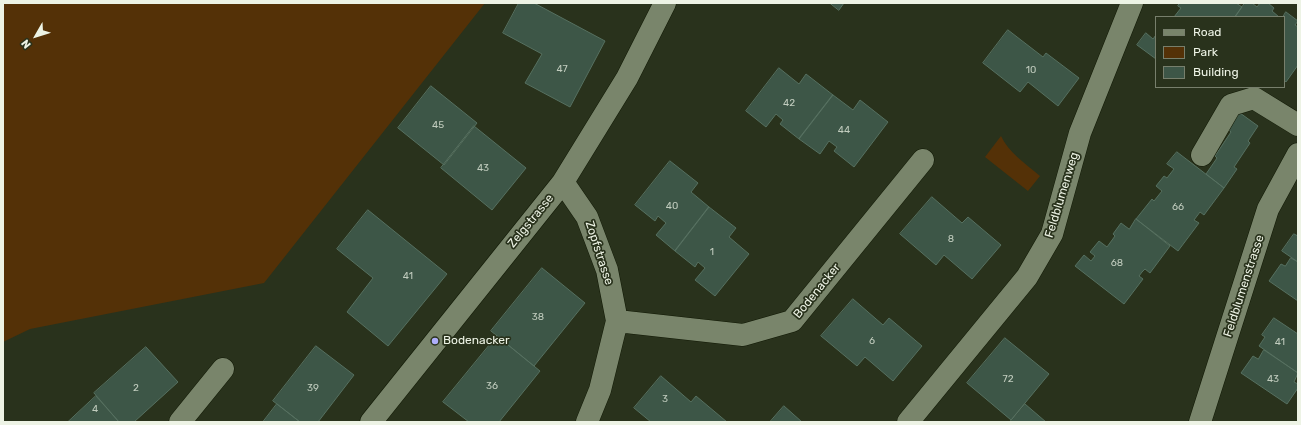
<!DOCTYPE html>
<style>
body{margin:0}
#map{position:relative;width:1301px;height:425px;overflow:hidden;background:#29321c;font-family:Rubik,sans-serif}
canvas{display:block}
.frame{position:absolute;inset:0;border:4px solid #edf3e5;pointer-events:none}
.legend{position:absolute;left:1155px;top:16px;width:130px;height:72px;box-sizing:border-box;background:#29321c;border:1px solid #777f6c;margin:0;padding:5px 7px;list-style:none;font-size:12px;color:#edf3e5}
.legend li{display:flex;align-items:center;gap:8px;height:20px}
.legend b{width:20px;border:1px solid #777f6c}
.north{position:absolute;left:16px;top:16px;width:40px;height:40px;-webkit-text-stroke:3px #29321c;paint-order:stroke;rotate:231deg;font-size:11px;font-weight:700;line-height:16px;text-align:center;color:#edf3e5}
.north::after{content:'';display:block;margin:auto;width:14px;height:18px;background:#edf3e5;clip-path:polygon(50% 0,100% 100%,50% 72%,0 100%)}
</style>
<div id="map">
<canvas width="1301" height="425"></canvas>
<div class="frame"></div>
<ul class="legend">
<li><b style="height:5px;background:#79856b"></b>Road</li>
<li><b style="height:11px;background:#543107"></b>Park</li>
<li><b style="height:11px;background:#3d5647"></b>Building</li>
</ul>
<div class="north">N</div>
</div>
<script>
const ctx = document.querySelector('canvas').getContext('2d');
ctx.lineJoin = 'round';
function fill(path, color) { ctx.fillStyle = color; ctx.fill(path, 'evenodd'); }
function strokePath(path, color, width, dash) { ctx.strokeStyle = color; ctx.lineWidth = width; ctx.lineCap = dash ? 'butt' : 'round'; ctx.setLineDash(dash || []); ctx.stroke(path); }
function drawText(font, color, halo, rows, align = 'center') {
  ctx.font = font + ' Rubik,sans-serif'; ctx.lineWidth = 3.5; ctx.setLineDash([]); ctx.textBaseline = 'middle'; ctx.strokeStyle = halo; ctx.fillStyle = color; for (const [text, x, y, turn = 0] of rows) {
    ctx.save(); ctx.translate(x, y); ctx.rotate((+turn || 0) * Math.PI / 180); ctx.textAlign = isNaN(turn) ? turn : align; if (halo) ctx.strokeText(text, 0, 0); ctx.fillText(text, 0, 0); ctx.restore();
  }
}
const green = new Path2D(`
 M 3,3 L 485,3 L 264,283 L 30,329 L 3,342 Z
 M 1001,136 C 1008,152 1026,164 1040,176 L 1028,191 L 985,157 Z`);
const building = new Path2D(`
 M 519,3 L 534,3 L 605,41 L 570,107 L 525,83 L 542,54 L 503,33 Z
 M 830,3 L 844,3 L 839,10 Z
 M 1180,3 L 1236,3 L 1242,7 L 1235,17 L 1174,17 L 1181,8 L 1178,6 Z
 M 1245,3 L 1252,3 L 1257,7 L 1260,3 L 1268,3 L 1274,8 L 1272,11 L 1279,17 L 1235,17 Z
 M 1286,12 L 1298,21 L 1295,25 L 1298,27 L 1298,65 L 1286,82 L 1284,80 L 1283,17 Z
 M 1008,30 L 1043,57 L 1046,53 L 1079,78 L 1058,106 L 1028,82 L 1020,92 L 983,63 Z
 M 1146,33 L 1153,39 L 1156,35 L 1156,59 L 1137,45 Z
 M 779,68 L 799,84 L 806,74 L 833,95 L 799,139 L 780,124 L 783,120 L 776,114 L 766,127 L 746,111 Z
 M 431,86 L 477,123 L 444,165 L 398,128 Z
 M 833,95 L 853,110 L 860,100 L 888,122 L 854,167 L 834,151 L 837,147 L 829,141 L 820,154 L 799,139 Z
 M 1240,113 L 1258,126 L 1248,141 L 1250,143 L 1234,167 L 1237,169 L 1224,188 L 1206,174 L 1217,158 L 1215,156 L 1231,132 L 1229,130 Z
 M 474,126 L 526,168 L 492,210 L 441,168 Z
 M 1177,152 L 1224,188 L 1204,215 L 1200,212 L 1194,220 L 1199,223 L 1178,251 L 1136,219 L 1152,199 L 1154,201 L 1162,191 L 1156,186 L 1164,176 L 1167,178 L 1174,169 L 1167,164 Z
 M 670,161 L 698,183 L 691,192 L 709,207 L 675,251 L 656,235 L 666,223 L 658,216 L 655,221 L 635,205 Z
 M 932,197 L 962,223 L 968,217 L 1001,245 L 972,279 L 944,255 L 936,265 L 900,234 Z
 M 709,207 L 736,228 L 729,237 L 749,254 L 715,296 L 695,280 L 705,268 L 698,262 L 695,267 L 675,251 Z
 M 368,210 L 447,274 L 388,346 L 347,312 L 373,278 L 337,249 Z
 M 1136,219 L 1170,246 L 1150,273 L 1145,269 L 1142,272 L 1139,276 L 1143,279 L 1124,304 L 1075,266 L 1084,255 L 1091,261 L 1095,256 L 1090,252 L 1099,241 L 1107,247 L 1115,236 L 1113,234 L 1121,223 L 1129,229 Z
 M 1294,234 L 1298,236 L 1298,262 L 1282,251 Z
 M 1291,258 L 1298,262 L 1298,301 L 1269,281 L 1281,264 L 1285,266 Z
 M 542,268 L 585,303 L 534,366 L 491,331 Z
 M 853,299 L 883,325 L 889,318 L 922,346 L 893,381 L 865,357 L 857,366 L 821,336 Z
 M 1274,318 L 1298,334 L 1298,373 L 1259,346 L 1265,337 L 1262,335 Z
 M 497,336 L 540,371 L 499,422 L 469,422 L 443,402 Z
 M 1005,338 L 1049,374 L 1011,420 L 967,383 Z
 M 316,346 L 354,375 L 318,422 L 300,422 L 273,401 Z
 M 146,347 L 178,382 L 134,422 L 119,422 L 94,393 Z
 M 1264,350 L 1298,373 L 1294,382 L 1298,384 L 1298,388 L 1287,404 L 1241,373 L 1253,356 L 1258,359 Z
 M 661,376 L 691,402 L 696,396 L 727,422 L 651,422 L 634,408 Z
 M 96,396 L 119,422 L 68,422 Z
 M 277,404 L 300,422 L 263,422 Z
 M 1025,404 L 1046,422 L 1010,422 Z
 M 784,406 L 802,422 L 770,422 Z`);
const minor = new Path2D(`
 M 1202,155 L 1231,105 L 1254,98 L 1298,125
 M 563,182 L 587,217 L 607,270 L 617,321 L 600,390 L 587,422
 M 617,321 L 743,335 L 792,321 L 923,160
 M 180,422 L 223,369
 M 371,422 L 563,182 L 627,78 L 665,3
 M 908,422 L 1027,277 L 1052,234 L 1080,133 L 1132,3
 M 1200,422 L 1268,209 L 1298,154`);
const markers = [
 [435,341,4,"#aeaefa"]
];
const numberNames = [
 ["47",562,69],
 ["10",1031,70],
 ["42",789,103],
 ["45",438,125],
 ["44",844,130],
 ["43",483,168],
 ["40",672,206],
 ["66",1178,207],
 ["8",951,239],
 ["1",712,252],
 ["68",1117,263],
 ["41",408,276],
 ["38",538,317],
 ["6",872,341],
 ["41",1280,342],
 ["72",1008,379],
 ["43",1273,379],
 ["36",492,386],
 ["2",136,388],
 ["39",313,388],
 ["3",665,399],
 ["4",95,409]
];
const streetNames = [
 ["Feldblumenweg",1062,195,-73],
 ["Zelgstrasse",531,221,-51],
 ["Zopfstrasse",599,253,72],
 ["Feldblumenstrasse",1244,286,-72],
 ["Bodenacker",817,291,-51]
];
const poiNames = [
 ["Bodenacker",443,341]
];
fill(green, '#543107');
fill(building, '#3d5647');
strokePath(building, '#567060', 1);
strokePath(minor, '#111905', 23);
strokePath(minor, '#79856b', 22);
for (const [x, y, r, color] of markers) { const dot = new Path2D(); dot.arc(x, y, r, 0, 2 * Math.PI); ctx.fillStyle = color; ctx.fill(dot); strokePath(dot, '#29321c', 1.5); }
drawText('10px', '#c1ccbe', null, numberNames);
drawText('12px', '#edf3e5', '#29321c', streetNames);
drawText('12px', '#edf3e5', '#29321c', poiNames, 'left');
</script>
